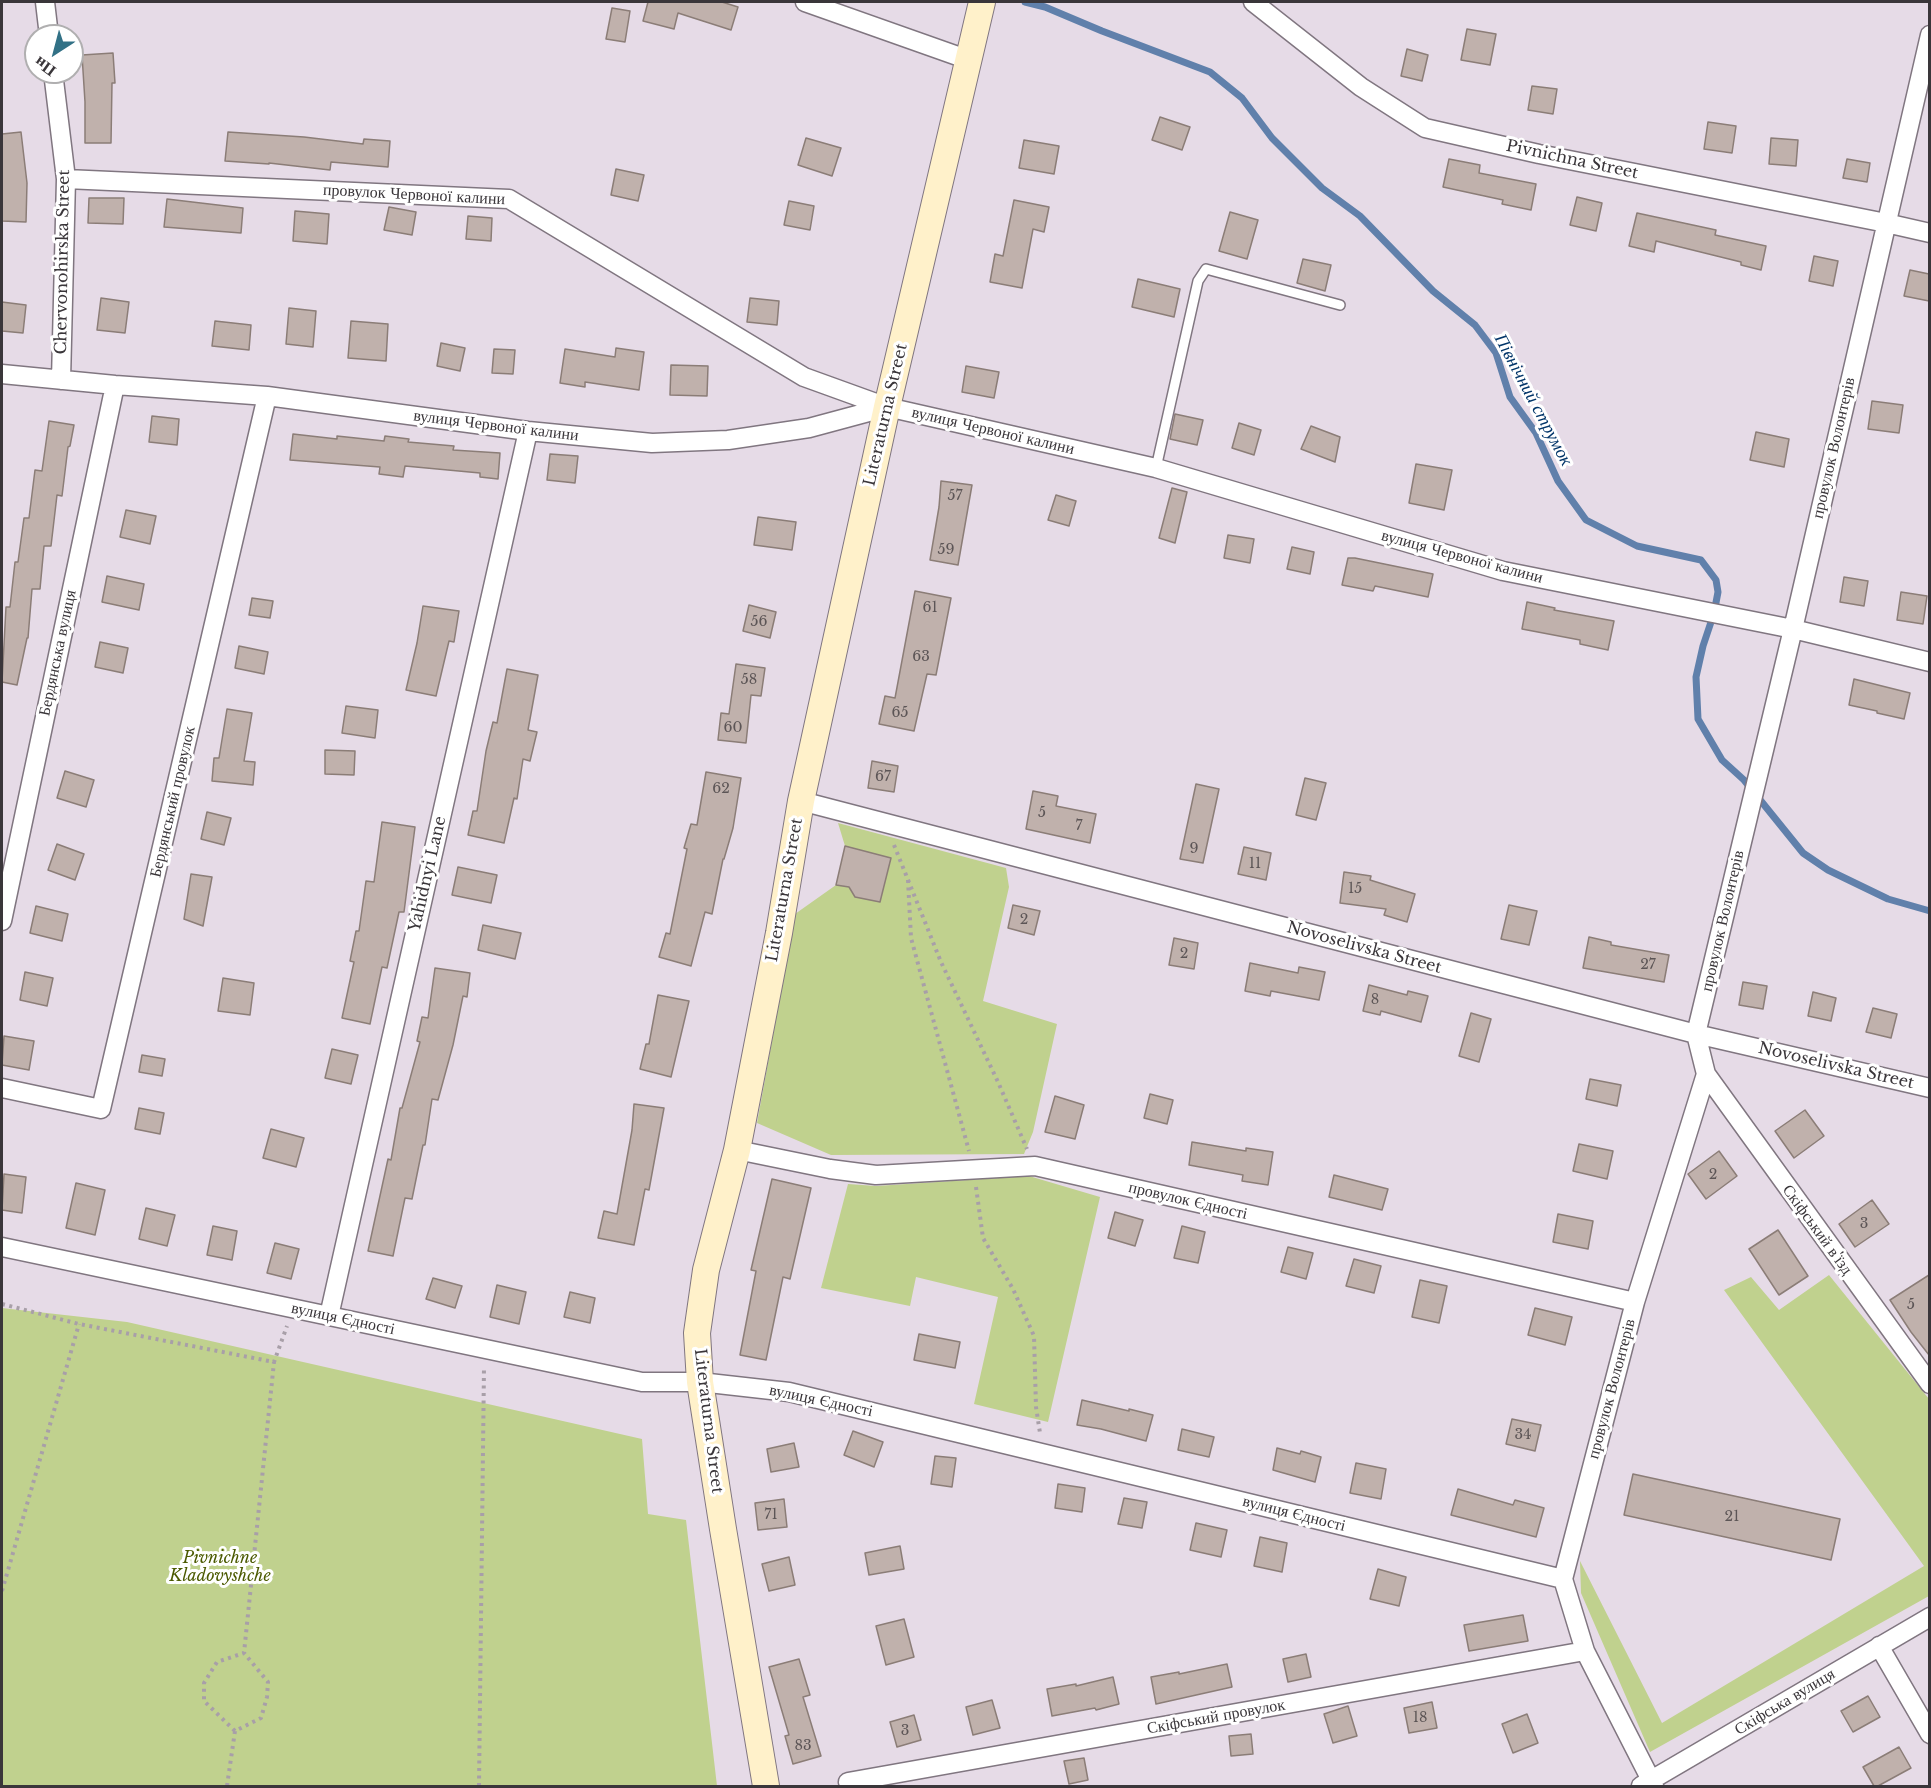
<!DOCTYPE html>
<meta charset="utf-8">
<style>
body{margin:0}
#map{position:relative;width:1931px;height:1788px;overflow:hidden;background:#e6dbe7;font-family:"Libre Baskerville",serif}
canvas{display:block}
.frame{position:absolute;inset:0;border:3px solid #3a363a;pointer-events:none}
.north{position:absolute;left:24px;top:24px;width:60px;height:60px;box-sizing:border-box;background:#fff;border:2px solid #b0afb0;border-radius:50%;rotate:216deg;font-size:16px;font-weight:700;line-height:24px;text-align:center;color:#3a363a}
.north::after{content:'';display:block;margin:auto;width:21px;height:27px;background:#327186;clip-path:polygon(50% 0,100% 100%,50% 72%,0 100%)}
</style>
<div id="map">
<canvas width="1931" height="1788"></canvas>
<div class="frame"></div>
<div class="north">Пн</div>
</div>
<script>
const ctx = document.querySelector('canvas').getContext('2d');
ctx.lineJoin = 'round';
function fill(path, color) { ctx.fillStyle = color; ctx.fill(path, 'evenodd'); }
function strokePath(path, color, width, dash) { ctx.strokeStyle = color; ctx.lineWidth = width; ctx.lineCap = dash ? 'butt' : 'round'; ctx.setLineDash(dash || []); ctx.stroke(path); }
function drawText(font, color, halo, rows, align = 'center') {
  ctx.font = font + ' "Libre Baskerville",serif'; ctx.lineWidth = 6; ctx.setLineDash([]); ctx.textBaseline = 'middle'; ctx.strokeStyle = halo; ctx.fillStyle = color; for (const [text, x, y, turn = 0] of rows) {
    ctx.save(); ctx.translate(x, y); ctx.rotate((+turn || 0) * Math.PI / 180); ctx.textAlign = isNaN(turn) ? turn : align; if (halo) ctx.strokeText(text, 0, 0); ctx.fillText(text, 0, 0); ctx.restore();
  }
}
const green = new Path2D(`
 M 838,823 L 1006,868 L 1009,887 L 983,1001 L 1057,1024 L 1033,1132 L 1024,1154 L 831,1155 L 757,1123 L 795,914 L 836,885 L 849,887 L 855,897 L 880,902 L 890,859 L 845,846 Z
 M 1029,1176 L 1100,1197 L 1048,1422 L 974,1404 L 998,1297 L 916,1277 L 910,1306 L 821,1288 L 848,1184 L 876,1186 Z
 M 1829,1275 L 1929,1399 L 1929,1596 L 1650,1752 L 1581,1593 L 1580,1561 L 1662,1723 L 1924,1566 L 1724,1290 L 1751,1277 L 1779,1310 Z
 M 2,1308 L 127,1322 L 642,1439 L 648,1514 L 686,1520 L 717,1786 L 2,1786 Z`);
const stream = new Path2D(`
 M 1025,2 L 1045,7 L 1102,31 L 1210,72 L 1242,98 L 1272,138 L 1322,188 L 1360,216 L 1433,291 L 1475,325 L 1496,353 L 1510,397 L 1536,433 L 1558,481 L 1586,520 L 1637,546 L 1701,560 L 1716,580 L 1718,592 L 1714,613 L 1703,646 L 1696,677 L 1698,719 L 1722,760 L 1744,780 L 1803,853 L 1828,870 L 1888,899 L 1930,911`);
const building = new Path2D(`
 M 648,2 L 722,2 L 738,7 L 731,30 L 678,13 L 674,29 L 643,21 Z
 M 612,8 L 630,11 L 625,42 L 606,39 Z
 M 1467,29 L 1496,34 L 1490,65 L 1461,60 Z
 M 1407,49 L 1428,55 L 1422,81 L 1401,76 Z
 M 113,53 L 115,83 L 112,83 L 111,143 L 85,143 L 85,102 L 82,55 Z
 M 1532,86 L 1557,89 L 1553,114 L 1528,110 Z
 M 1160,117 L 1190,127 L 1182,150 L 1152,140 Z
 M 1708,122 L 1736,126 L 1732,153 L 1704,149 Z
 M 21,132 L 27,183 L 26,222 L 2,221 L 2,134 Z
 M 228,132 L 304,137 L 363,144 L 364,139 L 390,141 L 388,167 L 331,162 L 330,170 L 269,163 L 269,164 L 225,161 Z
 M 806,138 L 841,148 L 832,176 L 798,165 Z
 M 1771,138 L 1798,140 L 1796,166 L 1769,164 Z
 M 1024,140 L 1059,146 L 1054,174 L 1019,168 Z
 M 1449,159 L 1480,165 L 1479,173 L 1536,184 L 1531,210 L 1502,204 L 1503,200 L 1443,187 Z
 M 1847,159 L 1870,163 L 1867,182 L 1843,178 Z
 M 616,169 L 644,175 L 638,201 L 611,195 Z
 M 1577,197 L 1602,203 L 1596,231 L 1570,225 Z
 M 89,198 L 124,198 L 123,224 L 88,223 Z
 M 167,199 L 243,208 L 241,233 L 164,227 Z
 M 1014,200 L 1049,207 L 1044,232 L 1033,229 L 1022,288 L 990,282 L 995,254 L 1003,256 Z
 M 789,201 L 814,206 L 810,230 L 784,225 Z
 M 389,207 L 416,212 L 412,235 L 384,230 Z
 M 295,211 L 329,214 L 327,244 L 293,241 Z
 M 1230,212 L 1258,220 L 1247,259 L 1219,251 Z
 M 1637,213 L 1716,230 L 1715,235 L 1766,246 L 1761,270 L 1741,265 L 1741,262 L 1656,241 L 1654,252 L 1629,246 Z
 M 468,216 L 492,218 L 491,241 L 466,239 Z
 M 1814,256 L 1838,261 L 1833,286 L 1809,281 Z
 M 1303,259 L 1331,265 L 1325,291 L 1297,283 Z
 M 1910,270 L 1929,274 L 1929,301 L 1904,296 Z
 M 1138,279 L 1180,289 L 1174,317 L 1132,307 Z
 M 101,298 L 129,302 L 125,333 L 97,330 Z
 M 750,298 L 779,301 L 777,325 L 747,322 Z
 M 2,302 L 26,305 L 23,333 L 2,331 Z
 M 289,308 L 316,311 L 313,347 L 286,344 Z
 M 215,321 L 251,325 L 249,350 L 212,346 Z
 M 351,321 L 388,324 L 386,361 L 348,358 Z
 M 441,343 L 465,348 L 460,371 L 437,366 Z
 M 616,348 L 644,352 L 639,390 L 585,382 L 585,387 L 560,383 L 565,349 L 615,357 Z
 M 494,349 L 515,350 L 513,374 L 492,373 Z
 M 671,365 L 708,366 L 707,396 L 670,395 Z
 M 966,366 L 999,372 L 994,398 L 962,392 Z
 M 1872,401 L 1903,405 L 1899,433 L 1868,429 Z
 M 1175,414 L 1203,420 L 1197,445 L 1170,439 Z
 M 152,416 L 179,419 L 177,445 L 149,442 Z
 M 49,421 L 74,425 L 70,446 L 68,447 L 62,496 L 57,495 L 51,546 L 44,546 L 40,589 L 32,589 L 28,638 L 27,638 L 17,685 L 2,682 L 6,607 L 10,607 L 15,562 L 18,562 L 24,518 L 29,518 L 35,470 L 42,471 Z
 M 1239,423 L 1261,430 L 1254,455 L 1232,448 Z
 M 1311,426 L 1340,437 L 1335,462 L 1301,449 Z
 M 1756,432 L 1789,439 L 1784,467 L 1750,460 Z
 M 293,434 L 337,439 L 337,436 L 384,441 L 385,436 L 409,439 L 408,442 L 454,446 L 453,450 L 500,453 L 498,479 L 480,477 L 480,473 L 405,466 L 403,477 L 379,474 L 380,467 L 290,460 Z
 M 550,454 L 578,456 L 575,483 L 547,480 Z
 M 1416,464 L 1452,470 L 1444,510 L 1409,503 Z
 M 941,481 L 972,485 L 958,565 L 930,560 L 939,507 Z
 M 1172,488 L 1187,492 L 1175,543 L 1159,538 Z
 M 1056,495 L 1076,501 L 1069,526 L 1048,520 Z
 M 126,510 L 156,516 L 150,544 L 120,537 Z
 M 758,517 L 796,522 L 792,550 L 754,545 Z
 M 1228,535 L 1254,539 L 1250,563 L 1224,558 Z
 M 1292,547 L 1314,552 L 1310,574 L 1287,569 Z
 M 1348,558 L 1355,558 L 1433,574 L 1428,597 L 1375,586 L 1373,591 L 1342,585 Z
 M 107,576 L 144,584 L 139,610 L 102,602 Z
 M 1844,577 L 1868,581 L 1864,606 L 1840,602 Z
 M 915,591 L 951,598 L 936,675 L 927,674 L 914,731 L 879,724 L 885,696 L 895,698 Z
 M 1901,592 L 1927,596 L 1923,624 L 1897,620 Z
 M 252,598 L 273,601 L 270,618 L 249,615 Z
 M 1527,602 L 1555,608 L 1554,610 L 1614,621 L 1608,650 L 1580,644 L 1580,640 L 1522,629 Z
 M 749,605 L 776,612 L 770,638 L 743,631 Z
 M 423,606 L 459,611 L 454,642 L 449,641 L 436,696 L 406,690 L 417,643 Z
 M 100,642 L 128,648 L 123,673 L 95,667 Z
 M 239,646 L 268,652 L 264,674 L 235,668 Z
 M 736,664 L 765,668 L 761,696 L 751,695 L 746,743 L 718,740 L 721,713 L 729,714 Z
 M 507,669 L 538,675 L 528,730 L 537,732 L 530,761 L 523,759 L 517,799 L 514,798 L 504,843 L 468,835 L 473,811 L 477,811 L 486,751 L 493,722 L 497,723 Z
 M 1854,679 L 1910,693 L 1904,719 L 1877,713 L 1877,711 L 1849,705 Z
 M 346,706 L 378,710 L 375,738 L 342,733 Z
 M 227,709 L 252,713 L 244,761 L 255,762 L 253,785 L 212,781 L 214,758 L 219,758 Z
 M 325,750 L 355,751 L 354,775 L 325,774 Z
 M 872,761 L 898,766 L 894,792 L 868,788 Z
 M 65,771 L 94,780 L 86,807 L 57,798 Z
 M 706,772 L 741,778 L 733,828 L 724,859 L 723,859 L 712,914 L 705,912 L 691,966 L 659,957 L 666,933 L 670,934 L 687,849 L 684,848 L 691,824 L 697,825 Z
 M 1305,778 L 1326,783 L 1316,820 L 1296,815 Z
 M 1196,784 L 1219,789 L 1203,863 L 1180,859 Z
 M 1033,791 L 1058,796 L 1056,806 L 1096,814 L 1090,843 L 1026,829 Z
 M 207,812 L 231,818 L 224,845 L 201,839 Z
 M 382,822 L 415,827 L 404,912 L 399,912 L 387,968 L 382,967 L 370,1024 L 342,1018 L 354,962 L 350,961 L 356,931 L 359,931 L 366,881 L 374,882 Z
 M 57,844 L 84,854 L 75,880 L 48,870 Z
 M 845,846 L 891,858 L 880,902 L 855,897 L 849,887 L 836,885 Z
 M 1244,847 L 1271,853 L 1266,880 L 1238,874 Z
 M 458,867 L 497,875 L 491,903 L 452,895 Z
 M 1344,872 L 1371,876 L 1370,880 L 1415,894 L 1407,922 L 1384,915 L 1386,909 L 1340,903 Z
 M 191,874 L 212,877 L 203,926 L 184,919 Z
 M 1013,905 L 1040,911 L 1034,935 L 1008,928 Z
 M 1509,905 L 1537,911 L 1529,945 L 1501,939 Z
 M 36,906 L 68,914 L 62,941 L 30,933 Z
 M 483,925 L 521,933 L 515,959 L 478,950 Z
 M 1589,937 L 1611,942 L 1611,945 L 1669,955 L 1664,982 L 1583,968 Z
 M 1174,938 L 1198,943 L 1194,969 L 1169,965 Z
 M 1250,963 L 1298,973 L 1299,967 L 1325,972 L 1319,1000 L 1271,991 L 1270,996 L 1245,991 Z
 M 435,968 L 470,973 L 467,997 L 463,996 L 453,1045 L 438,1100 L 432,1099 L 425,1145 L 423,1145 L 412,1199 L 405,1198 L 393,1256 L 368,1251 L 388,1159 L 391,1160 L 400,1108 L 402,1108 L 420,1042 L 417,1041 L 422,1017 L 428,1018 Z
 M 25,972 L 53,978 L 47,1006 L 20,1000 Z
 M 223,978 L 254,983 L 250,1015 L 218,1011 Z
 M 1743,982 L 1767,986 L 1763,1009 L 1739,1005 Z
 M 1369,985 L 1407,995 L 1408,991 L 1428,996 L 1421,1022 L 1381,1011 L 1380,1015 L 1363,1011 Z
 M 1813,992 L 1836,998 L 1831,1021 L 1808,1016 Z
 M 658,995 L 689,1001 L 671,1077 L 640,1069 L 646,1044 L 649,1044 Z
 M 1873,1008 L 1897,1014 L 1891,1038 L 1866,1032 Z
 M 1471,1013 L 1491,1019 L 1479,1062 L 1459,1056 Z
 M 4,1036 L 34,1041 L 29,1070 L 2,1065 Z
 M 332,1049 L 358,1055 L 351,1084 L 325,1078 Z
 M 142,1055 L 165,1059 L 162,1076 L 139,1072 Z
 M 1590,1079 L 1621,1085 L 1617,1106 L 1586,1099 Z
 M 1150,1094 L 1173,1100 L 1167,1124 L 1144,1118 Z
 M 1055,1096 L 1084,1105 L 1075,1139 L 1045,1132 Z
 M 634,1104 L 664,1108 L 649,1190 L 645,1189 L 634,1245 L 598,1238 L 604,1211 L 617,1214 L 632,1130 Z
 M 139,1108 L 164,1113 L 160,1134 L 135,1129 Z
 M 1805,1110 L 1824,1136 L 1794,1158 L 1775,1131 Z
 M 271,1129 L 304,1138 L 296,1167 L 263,1158 Z
 M 1192,1142 L 1246,1151 L 1246,1148 L 1273,1152 L 1268,1185 L 1242,1181 L 1243,1175 L 1189,1165 Z
 M 1579,1144 L 1613,1151 L 1607,1179 L 1573,1171 Z
 M 1719,1151 L 1737,1176 L 1706,1199 L 1688,1174 Z
 M 4,1174 L 26,1177 L 22,1213 L 2,1210 Z
 M 1334,1175 L 1388,1189 L 1382,1210 L 1329,1197 Z
 M 772,1179 L 811,1188 L 790,1279 L 783,1277 L 766,1360 L 740,1355 L 756,1271 L 751,1270 Z
 M 76,1183 L 105,1190 L 95,1235 L 66,1228 Z
 M 1872,1200 L 1889,1224 L 1855,1247 L 1839,1224 Z
 M 146,1208 L 175,1215 L 167,1246 L 139,1239 Z
 M 1115,1212 L 1143,1220 L 1135,1246 L 1108,1238 Z
 M 1558,1214 L 1593,1221 L 1588,1249 L 1553,1242 Z
 M 213,1226 L 237,1231 L 232,1260 L 207,1255 Z
 M 1182,1226 L 1205,1232 L 1198,1263 L 1174,1258 Z
 M 1778,1230 L 1808,1276 L 1779,1295 L 1749,1249 Z
 M 275,1243 L 299,1249 L 291,1279 L 267,1273 Z
 M 1288,1247 L 1313,1253 L 1306,1279 L 1281,1272 Z
 M 1354,1259 L 1381,1266 L 1374,1293 L 1346,1286 Z
 M 1929,1275 L 1929,1355 L 1911,1332 L 1890,1300 Z
 M 433,1278 L 462,1286 L 455,1308 L 426,1299 Z
 M 1420,1280 L 1447,1286 L 1439,1323 L 1412,1317 Z
 M 497,1285 L 526,1292 L 519,1324 L 490,1317 Z
 M 570,1292 L 595,1298 L 590,1323 L 564,1317 Z
 M 1535,1308 L 1572,1317 L 1565,1345 L 1528,1335 Z
 M 919,1334 L 960,1342 L 955,1368 L 914,1360 Z
 M 1082,1400 L 1129,1411 L 1129,1409 L 1153,1415 L 1146,1441 L 1101,1429 L 1077,1425 Z
 M 1512,1419 L 1541,1425 L 1535,1451 L 1506,1444 Z
 M 1182,1429 L 1214,1437 L 1209,1457 L 1178,1450 Z
 M 853,1431 L 883,1442 L 874,1467 L 844,1455 Z
 M 794,1443 L 799,1467 L 771,1472 L 767,1449 Z
 M 1277,1448 L 1300,1454 L 1301,1451 L 1321,1457 L 1315,1482 L 1273,1470 Z
 M 935,1456 L 956,1458 L 952,1487 L 931,1484 Z
 M 1356,1463 L 1386,1469 L 1381,1499 L 1350,1493 Z
 M 1633,1474 L 1840,1519 L 1831,1560 L 1624,1515 Z
 M 1058,1484 L 1085,1488 L 1082,1512 L 1055,1508 Z
 M 1458,1489 L 1513,1505 L 1515,1500 L 1544,1508 L 1536,1537 L 1451,1515 Z
 M 1124,1498 L 1147,1502 L 1142,1528 L 1118,1524 Z
 M 784,1499 L 787,1527 L 758,1530 L 755,1503 Z
 M 1196,1523 L 1227,1530 L 1221,1557 L 1190,1550 Z
 M 1260,1537 L 1287,1543 L 1282,1572 L 1254,1566 Z
 M 900,1546 L 904,1569 L 869,1575 L 865,1553 Z
 M 789,1557 L 795,1585 L 769,1591 L 762,1564 Z
 M 1378,1569 L 1406,1577 L 1399,1606 L 1370,1599 Z
 M 1523,1615 L 1528,1641 L 1469,1651 L 1464,1625 Z
 M 904,1619 L 914,1657 L 886,1665 L 876,1626 Z
 M 1306,1654 L 1311,1677 L 1288,1682 L 1283,1659 Z
 M 799,1659 L 810,1695 L 803,1697 L 821,1756 L 793,1764 L 785,1736 L 789,1735 L 769,1667 Z
 M 1227,1664 L 1232,1687 L 1156,1704 L 1151,1677 L 1179,1672 L 1179,1674 Z
 M 1113,1677 L 1119,1704 L 1096,1710 L 1095,1708 L 1052,1716 L 1047,1689 L 1076,1684 L 1076,1686 Z
 M 1868,1696 L 1880,1717 L 1853,1732 L 1841,1711 Z
 M 992,1700 L 1000,1728 L 973,1735 L 966,1707 Z
 M 1432,1702 L 1437,1728 L 1409,1733 L 1404,1708 Z
 M 1348,1706 L 1357,1736 L 1333,1743 L 1324,1714 Z
 M 1527,1714 L 1538,1743 L 1513,1753 L 1502,1724 Z
 M 914,1715 L 921,1740 L 897,1747 L 890,1722 Z
 M 1251,1734 L 1253,1754 L 1231,1756 L 1229,1736 Z
 M 1899,1747 L 1911,1768 L 1878,1786 L 1874,1786 L 1863,1767 Z
 M 1084,1758 L 1088,1780 L 1069,1784 L 1064,1761 Z`);
const path = new Path2D(`
 M 894,845 L 941,962 L 998,1082 L 1027,1149
 M 908,880 L 911,938 L 969,1151
 M 976,1187 L 983,1238 L 1013,1289 L 1034,1336 L 1036,1407 L 1040,1433
 M 2,1304 L 79,1324 L 274,1362 L 287,1326
 M 2,1591 L 79,1324
 M 235,1731 L 204,1701 L 204,1683 L 217,1662 L 244,1653
 M 227,1786 L 235,1731 L 261,1718 L 267,1697 L 268,1682 L 244,1653 L 274,1362
 M 479,1786 L 484,1367`);
const lane = new Path2D(`
 M 1156,468 L 1198,281 L 1206,269 L 1340,305`);
const street = new Path2D(`
 M 45,2 L 49,36
 M 805,2 L 969,60
 M 1253,2 L 1361,87 L 1425,128 L 1539,154 L 1886,223 L 1930,233
 M 53,72 L 66,179 L 61,380
 M 66,179 L 509,199 L 804,377 L 887,407
 M 2,374 L 115,385 L 267,396 L 528,431 L 652,443 L 728,440 L 809,428 L 887,407 L 1156,468 L 1503,571 L 1793,629 L 1930,662
 M 801,801 L 1696,1034 L 1930,1088
 M 2,921 L 115,385
 M 1706,1074 L 1930,1384
 M 2,1088 L 101,1109 L 267,396
 M 737,1150 L 830,1169 L 876,1175 L 1035,1166 L 1635,1302
 M 2,1247 L 642,1382 L 700,1382 L 789,1392 L 1563,1579
 M 329,1316 L 528,431
 M 1879,1646 L 1930,1734
 M 848,1782 L 1585,1651
 M 1641,1786 L 1930,1617
 M 1654,1786 L 1585,1651 L 1563,1579 L 1635,1302 L 1706,1074 L 1696,1034 L 1793,629 L 1930,35`);
const secondary = new Path2D(`
 M 766,1786 L 723,1529 L 700,1382 L 697,1333 L 706,1270 L 737,1150 L 779,933 L 801,801 L 887,407 L 982,2`);
const numberNames = [
 ["57",955,496],
 ["59",946,550],
 ["61",930,608],
 ["56",759,622],
 ["63",921,657],
 ["58",749,680],
 ["65",900,713],
 ["60",733,728],
 ["67",883,777],
 ["62",721,789],
 ["5",1042,813],
 ["7",1079,826],
 ["9",1194,849],
 ["11",1255,864],
 ["15",1355,889],
 ["2",1024,920],
 ["2",1184,954],
 ["27",1648,965],
 ["8",1375,1000],
 ["2",1713,1175],
 ["3",1864,1224],
 ["5",1911,1305],
 ["34",1523,1435],
 ["71",771,1515],
 ["21",1732,1517],
 ["18",1420,1718],
 ["3",905,1731],
 ["83",803,1746]
];
const streetNames = [
 ["Pivnichna Street",1572,160,12],
 ["провулок Червоної калини",414,195,3],
 ["Chervonohirska Street",63,262,-89],
 ["Literaturna Street",886,415,-77],
 ["вулиця Червоної калини",496,426,7],
 ["вулиця Червоної калини",993,431,13],
 ["провулок Волонтерів",1834,448,-77],
 ["вулиця Червоної калини",1462,557,15],
 ["Бердянська вулиця",58,653,-78],
 ["Бердянський провулок",173,802,-77],
 ["Yahidnyi Lane",428,874,-77],
 ["Literaturna Street",785,890,-80],
 ["провулок Волонтерів",1723,921,-77],
 ["Novoselivska Street",1364,948,15],
 ["Novoselivska Street",1836,1066,13],
 ["провулок Єдності",1188,1201,13],
 ["Скіфський в'їзд",1817,1230,54],
 ["вулиця Єдності",343,1319,12],
 ["провулок Волонтерів",1612,1389,-75],
 ["вулиця Єдності",821,1401,12],
 ["Literaturna Street",708,1421,83],
 ["вулиця Єдності",1294,1514,14],
 ["Скіфська вулиця",1785,1702,-31],
 ["Скіфський провулок",1216,1717,-10]
];
const parkNames = [
 ["Pivnichne",220,1558],
 ["Kladovyshche",220,1576]
];
const waterNames = [
 ["Північний струмок",1533,400,62]
];
fill(green, '#c0d18e');
strokePath(stream, '#6080ab', 7);
fill(building, '#c0b1ac');
strokePath(building, '#8b7d77', 1.5);
strokePath(lane, '#807680', 12);
strokePath(street, '#807680', 21);
strokePath(secondary, '#807680', 28);
strokePath(path, '#a89fa8', 4, [3, 4.5]);
strokePath(lane, '#fff', 9);
strokePath(street, '#fff', 18);
strokePath(secondary, '#fff1ca', 26);
drawText('14px', '#5c5556', null, numberNames);
drawText('16px', '#3a363a', '#fff', streetNames);
drawText('italic 16px', '#4b5a00', '#fff', parkNames);
drawText('italic 18px', '#023569', '#fff', waterNames);
</script>
